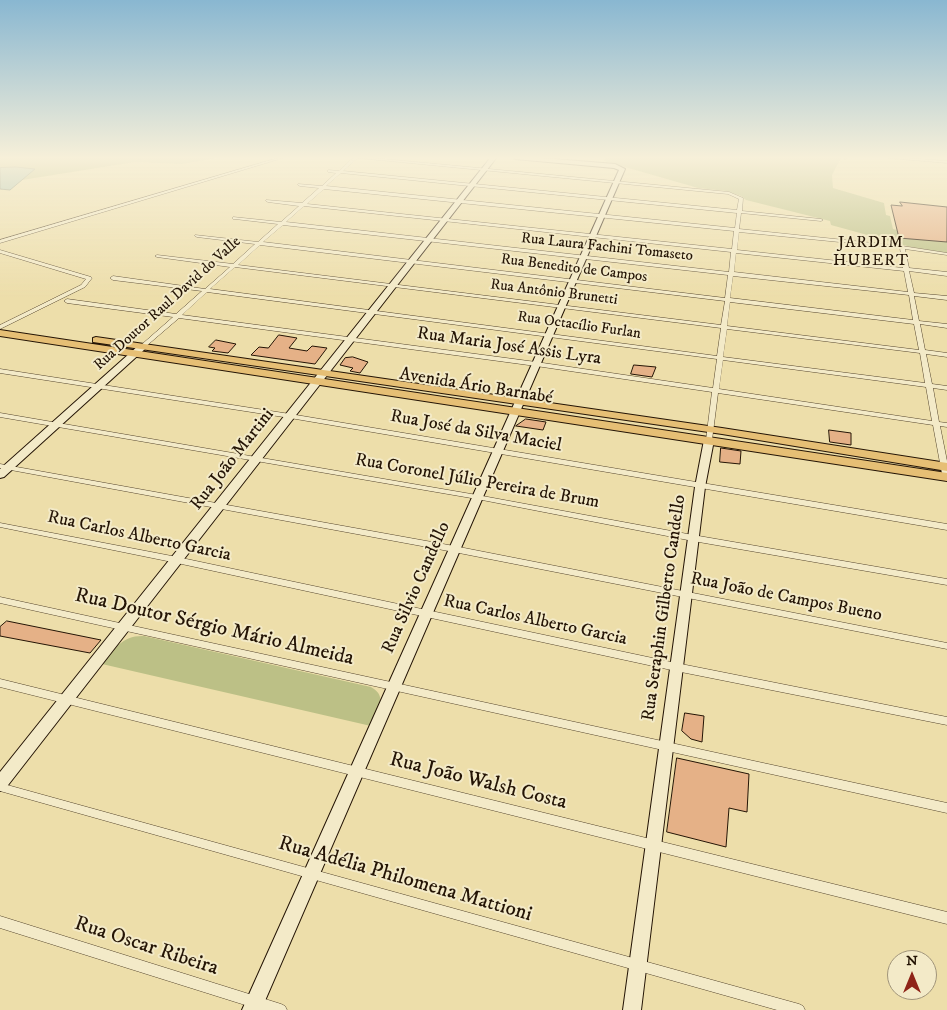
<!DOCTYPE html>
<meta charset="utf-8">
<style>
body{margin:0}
#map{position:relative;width:947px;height:1010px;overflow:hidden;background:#eddeaa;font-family:"IM FELL DW Pica",serif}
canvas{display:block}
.north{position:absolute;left:887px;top:950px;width:50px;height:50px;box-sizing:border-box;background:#f3eac8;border:1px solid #a0947a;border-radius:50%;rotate:0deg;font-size:14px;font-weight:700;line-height:20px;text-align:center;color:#241405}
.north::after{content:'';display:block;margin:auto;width:18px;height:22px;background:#8f2418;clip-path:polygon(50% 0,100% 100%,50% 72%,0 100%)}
</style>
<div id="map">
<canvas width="947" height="1010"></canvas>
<div class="north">N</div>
</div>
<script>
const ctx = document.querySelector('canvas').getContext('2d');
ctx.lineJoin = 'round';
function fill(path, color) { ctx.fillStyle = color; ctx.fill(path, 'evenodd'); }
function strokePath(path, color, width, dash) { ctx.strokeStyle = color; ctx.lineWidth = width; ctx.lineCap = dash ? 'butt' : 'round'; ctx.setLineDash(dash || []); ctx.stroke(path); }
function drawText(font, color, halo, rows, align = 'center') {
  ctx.font = font + ' "IM FELL DW Pica",serif'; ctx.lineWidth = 4; ctx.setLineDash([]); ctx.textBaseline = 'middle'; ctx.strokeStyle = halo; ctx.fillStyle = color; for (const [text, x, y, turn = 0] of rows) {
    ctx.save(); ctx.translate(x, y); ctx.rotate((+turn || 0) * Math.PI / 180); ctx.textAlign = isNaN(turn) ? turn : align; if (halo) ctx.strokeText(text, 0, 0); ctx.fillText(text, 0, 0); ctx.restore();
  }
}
const green = new Path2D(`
 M 0,157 L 215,157 L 217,158 L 182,164 L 135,162 L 22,180 L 34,169 L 0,168 Z
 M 606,157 L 841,158 L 832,175 L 833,188 L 884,203 L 886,215 L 890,216 L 893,229 L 897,230 L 900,238 L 947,242 L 947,253 L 911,247 L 831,225 L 830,221 L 746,200 L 741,196 L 726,191 L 698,188 L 604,161 Z
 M 144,636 L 371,687 C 389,697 377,712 371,726 L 102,664 C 114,649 123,635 144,636 Z`);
const water = new Path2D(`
 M 16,167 L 35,169 L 10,190 L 0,189 L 0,168 Z`);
const stream = new Path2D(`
 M 129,157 L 140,159`);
const building = new Path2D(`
 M 900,202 L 947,207 L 947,242 L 899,238 L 891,205 L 902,206 Z
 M 279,335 L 297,338 L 289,348 L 307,351 L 312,346 L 327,348 L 315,364 L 251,355 L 259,347 L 268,348 Z
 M 216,340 L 236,344 L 228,353 L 212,351 L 215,348 L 209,347 Z
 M 353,357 L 368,362 L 360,373 L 350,371 L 353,368 L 340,365 L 345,358 Z
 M 634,365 L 656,367 L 652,377 L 631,374 Z
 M 526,419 L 546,422 L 543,430 L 516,426 Z
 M 829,430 L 851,433 L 851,445 L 830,442 Z
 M 721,448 L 741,451 L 740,464 L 720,462 Z
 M 7,621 L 101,640 L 90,653 L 0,636 L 0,627 Z
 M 685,713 L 704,716 L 702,742 L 691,739 L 682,731 Z
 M 677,758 L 749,774 L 747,812 L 729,808 L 726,847 L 667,832 Z`);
const street = new Path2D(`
 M 281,157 L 286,157 L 0,243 L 0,240 Z
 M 354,157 L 364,157 L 729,192 L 743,198 L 742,211 L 821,219 L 823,220 L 821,221 L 741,213 L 739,229 L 902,246 L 947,253 L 947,255 L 905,249 L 909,268 L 947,272 L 947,276 L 909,271 L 914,293 L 947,296 L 947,300 L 914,296 L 919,321 L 947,324 L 947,328 L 920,324 L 925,350 L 947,353 L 947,357 L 926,354 L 932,384 L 947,386 L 947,390 L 933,388 L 939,422 L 947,423 L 947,427 L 940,426 L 947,461 L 947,481 L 943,479 L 933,425 L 718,393 L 712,440 L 709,442 L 706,440 L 712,392 L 536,366 L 179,318 L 144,348 L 140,348 L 140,346 L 173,317 L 67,303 L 64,301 L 67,299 L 176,314 L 202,291 L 113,280 L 110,278 L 113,276 L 205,289 L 230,267 L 157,257 L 155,256 L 157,255 L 233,264 L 255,244 L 197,237 L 195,236 L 195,235 L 258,242 L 278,224 L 235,219 L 233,219 L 233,217 L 281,222 L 299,206 L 268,202 L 266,201 L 266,200 L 302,203 L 319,188 L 300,186 L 298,185 L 298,184 L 322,186 L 336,173 L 328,172 L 328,170 L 339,171 ZM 358,158 L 728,194 L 739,199 L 737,210 L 343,171 ZM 341,173 L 737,213 L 735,228 L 326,186 ZM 324,189 L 734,231 L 732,249 L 307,204 ZM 304,206 L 731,252 L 729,272 L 286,222 ZM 283,225 L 728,275 L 725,298 L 263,242 ZM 739,232 L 900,248 L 903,268 L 737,250 ZM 260,245 L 725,301 L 721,325 L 238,265 ZM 736,253 L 904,271 L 908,292 L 734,272 ZM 235,267 L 721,328 L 717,356 L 210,289 ZM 733,276 L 909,295 L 913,320 L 730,298 ZM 207,292 L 717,359 L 713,388 L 536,362 L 182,315 ZM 730,302 L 914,324 L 919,350 L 727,326 ZM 727,329 L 920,353 L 925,383 L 723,357 ZM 723,360 L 926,387 L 932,421 L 719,389 Z
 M 842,157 L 846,157 L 847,158 L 845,159 Z
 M 886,157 L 897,157 L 947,161 L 947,163 L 888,158 Z
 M 0,250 L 91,277 L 92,278 L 85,287 L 0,329 L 0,325 L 81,285 L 86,279 L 0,253 Z
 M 0,369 L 290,414 L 947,524 L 947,530 L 290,418 L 0,373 Z
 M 0,413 L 477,495 L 693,535 L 947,579 L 947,585 L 693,541 L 477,499 L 0,417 Z
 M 0,464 L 454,546 L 947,643 L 947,649 L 454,552 L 0,468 Z
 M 0,523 L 177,557 L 676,663 L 947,717 L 947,725 L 676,671 L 177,563 L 0,527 Z
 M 0,597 L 947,803 L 947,813 L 0,603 Z
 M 0,679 L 947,912 L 947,924 L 0,687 Z
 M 0,783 L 799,1004 L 803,1006 L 805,1010 L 777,1010 L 0,791 Z
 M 0,916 L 281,1004 L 285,1006 L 287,1010 L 261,1010 L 0,928 Z`);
const secondary = new Path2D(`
 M 491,157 L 497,157 L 5,789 L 0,791 L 0,772 Z
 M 512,157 L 530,157 L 615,164 L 625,169 L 261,1010 L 242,1010 L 619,170 L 614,168 L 515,159 Z
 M 142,344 L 145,345 L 145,349 L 4,477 L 0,478 L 0,469 L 139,345 Z
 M 709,437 L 714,440 L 705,487 L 641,1010 L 623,1010 L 695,487 L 704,440 Z`);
const primary = new Path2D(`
 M 0,330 L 947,473 L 947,481 L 0,336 Z
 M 96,337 L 722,428 L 947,463 L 947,471 L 722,434 L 93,342 L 93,338 Z`);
const farStreetnames = [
 ["Rua Laura Fachini Tomaseto",607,248,6],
 ["Rua Benedito de Campos",574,269,7],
 ["Rua Antônio Brunetti",554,293,7],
 ["Rua Doutor Raul David do Valle",168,304,-42],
 ["Rua Octacílio Furlan",579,326,8]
];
const farQuarternames = [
 ["JARDIM",871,244],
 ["HUBERT",871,262]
];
const streetNames = [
 ["Rua Maria José Assis Lyra",509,347,8],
 ["Avenida Ário Barnabé",476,387,9],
 ["Rua José da Silva Maciel",476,432,10],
 ["Rua João Martini",233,460,-52],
 ["Rua Coronel Júlio Pereira de Brum",477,482,10],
 ["Rua Carlos Alberto Garcia",139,537,12],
 ["Rua Silvio Candello",417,588,-66],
 ["Rua João de Campos Bueno",786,598,11],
 ["Rua Seraphin Gilberto Candello",665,608,-82],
 ["Rua Carlos Alberto Garcia",535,621,12]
];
const nearStreetnames = [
 ["Rua Doutor Sérgio Mário Almeida",214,628,13],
 ["Rua João Walsh Costa",478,782,14],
 ["Rua Adélia Philomena Mattioni",405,880,16],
 ["Rua Oscar Ribeira",146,947,18]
];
fill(green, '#bcc086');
fill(water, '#9abbaf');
strokePath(water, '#6b786b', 1);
strokePath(stream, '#6b786b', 1);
fill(building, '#e5b187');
strokePath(building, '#241405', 1);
strokePath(street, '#56462e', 1);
strokePath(secondary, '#241405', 2);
strokePath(primary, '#241405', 2);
fill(street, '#f3eac8');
fill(secondary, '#f3eac8');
fill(primary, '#e6bf75');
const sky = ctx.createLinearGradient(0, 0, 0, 298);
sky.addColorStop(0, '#89b7d1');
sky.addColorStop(0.53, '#f7f0d9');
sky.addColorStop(1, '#f7f0d900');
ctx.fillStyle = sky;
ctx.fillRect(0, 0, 947, 298);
drawText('15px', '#241405', '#f3eac8', farStreetnames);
ctx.letterSpacing = '1px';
drawText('16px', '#241405', '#f3eac8', farQuarternames);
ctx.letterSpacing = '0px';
drawText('18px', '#241405', '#f3eac8', streetNames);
drawText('21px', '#241405', '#f3eac8', nearStreetnames);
</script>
